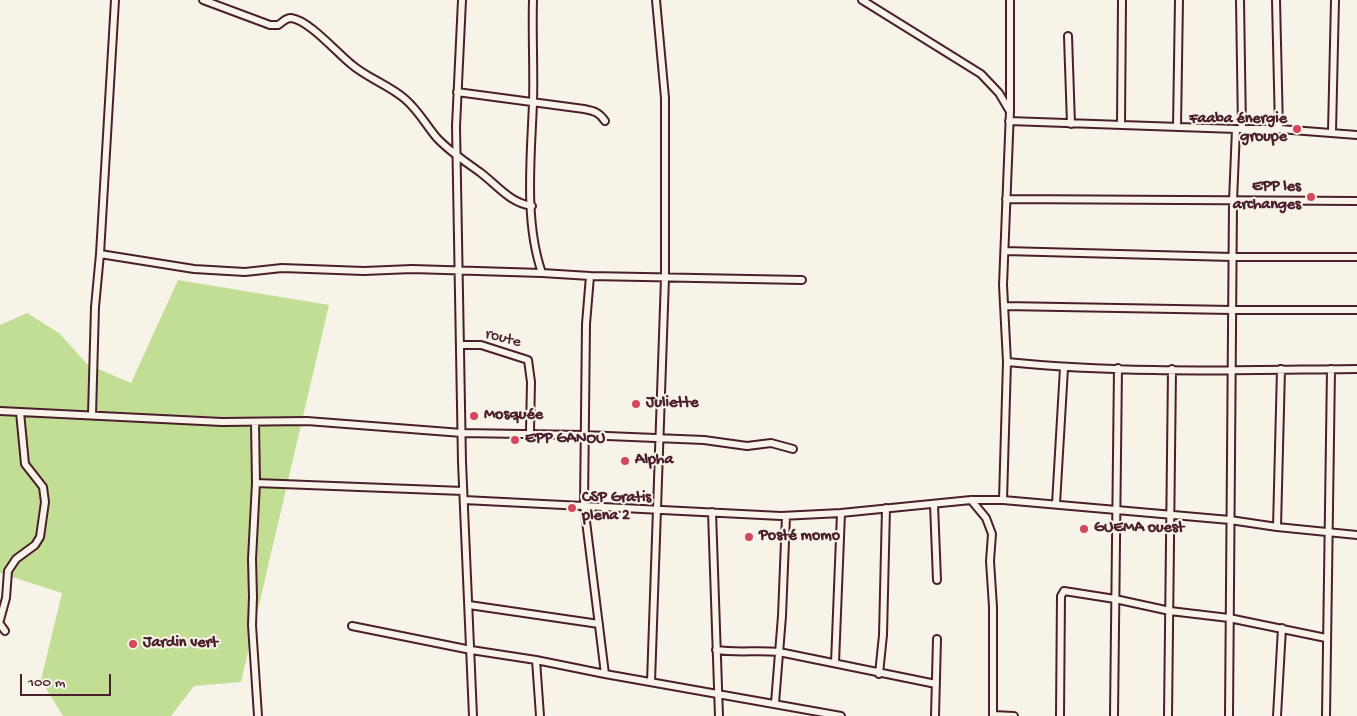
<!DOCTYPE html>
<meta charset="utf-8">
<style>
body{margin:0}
#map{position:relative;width:1357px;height:716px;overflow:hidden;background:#f7f3e8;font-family:"Gochi Hand",sans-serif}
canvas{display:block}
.scale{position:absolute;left:20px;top:674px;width:91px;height:22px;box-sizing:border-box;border:2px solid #4a1f2b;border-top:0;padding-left:6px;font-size:15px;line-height:18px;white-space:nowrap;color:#4a1f2b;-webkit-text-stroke:4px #f7f3e8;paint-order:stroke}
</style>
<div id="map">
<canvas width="1357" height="716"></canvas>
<div class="scale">100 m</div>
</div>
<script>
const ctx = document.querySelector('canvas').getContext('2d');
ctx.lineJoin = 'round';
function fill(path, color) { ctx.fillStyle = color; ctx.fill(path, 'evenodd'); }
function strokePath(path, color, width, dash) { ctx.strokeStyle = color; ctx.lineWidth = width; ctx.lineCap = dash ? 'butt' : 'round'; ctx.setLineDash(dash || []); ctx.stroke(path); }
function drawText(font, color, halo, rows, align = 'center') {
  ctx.font = font + ' "Gochi Hand",sans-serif'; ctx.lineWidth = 4; ctx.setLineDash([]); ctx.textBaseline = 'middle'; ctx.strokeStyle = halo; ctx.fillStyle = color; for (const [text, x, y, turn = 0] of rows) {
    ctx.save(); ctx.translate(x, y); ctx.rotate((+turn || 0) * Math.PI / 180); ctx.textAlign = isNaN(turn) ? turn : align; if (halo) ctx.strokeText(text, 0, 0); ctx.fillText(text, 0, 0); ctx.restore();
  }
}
const green = new Path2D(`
 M 178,280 L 329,305 L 241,682 L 194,686 L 171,716 L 63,716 L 41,680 L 62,593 L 0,573 L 0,325 L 27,313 L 59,333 L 87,364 L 131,383 Z`);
const street = new Path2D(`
 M 203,0 L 270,25 C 272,25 275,25 278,25 C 282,23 285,18 291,18 C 309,20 337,53 351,64 C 367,78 389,85 405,99 C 418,110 426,125 437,138 C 450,152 466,162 481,173 C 498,186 510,203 532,206
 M 462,0 L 456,126 L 462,462 L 473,716
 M 533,0 C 532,34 534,69 533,103 C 531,156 524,222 542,273
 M 862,0 L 981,74 L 999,93 L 1009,110
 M 1240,0 L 1242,129
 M 1276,0 L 1279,129
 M 1068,36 L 1071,124
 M 457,92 L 584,109 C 594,111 599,112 605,121
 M 1009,121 L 1236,129 L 1279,129 L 1357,135
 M 1121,124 L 1122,0
 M 1177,127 L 1179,0
 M 1332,132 L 1335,0
 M 1006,199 L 1357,201
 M 1005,251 L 1232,257 L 1357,257
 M 100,254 L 115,0
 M 590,276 L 586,324 L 584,505 L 605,674
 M 1004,306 L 1232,310 L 1357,310
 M 461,345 L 481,345 L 528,360 L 531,382 L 530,431
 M 1007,362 C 1123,374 1240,370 1357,369
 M 0,411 L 222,422 L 307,421 L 462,433 L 583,435 L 704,440 L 747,446 L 771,443 L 793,449
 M 92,415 L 95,307 L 100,254 L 194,269 L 245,272 L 282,268 L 364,271 L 412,269 L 542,273 L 590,276 L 802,280
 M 255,422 L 256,483 L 252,559 L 253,597 L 252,625 L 258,716
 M 256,483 L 463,491
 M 464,500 L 781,516 L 841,513 L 971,500 L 1003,500 L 1230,520 L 1277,527 L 1357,535
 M 971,500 L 986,518 L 992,534 L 990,561 L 993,607 L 993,716
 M 1003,500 L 1007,362 L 1003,285 L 1010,111 L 1010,0
 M 934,504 L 937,580
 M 1056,504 L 1064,368
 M 712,512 L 719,716
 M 1277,527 L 1281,369
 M 469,605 L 599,624
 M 0,620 L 6,598 L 8,571 L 16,559 L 35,545 L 40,537 L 45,502 L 43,487 L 25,464 L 20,412
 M 0,624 L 5,631
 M 352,626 L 471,650 L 536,660 L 605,674 L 841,716
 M 716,650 C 737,653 758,650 779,652 L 936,684
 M 536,660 L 540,716
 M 835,663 L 841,513
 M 879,674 L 883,635 L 886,508
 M 651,682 L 665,278 L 665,98 L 656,0
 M 775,703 L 782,616 L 786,516
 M 993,715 L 1014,716
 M 935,716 L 937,639
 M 1060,716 L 1061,596 L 1064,591 L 1115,599 L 1170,611 L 1229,618 L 1326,638
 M 1114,716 L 1118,368
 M 1168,716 L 1172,369
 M 1229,716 L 1233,201 L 1236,129
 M 1277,716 L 1282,628
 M 1326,716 L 1331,369`);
const markers = [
 [1297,129,5,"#d1495b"],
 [1311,197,5,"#d1495b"],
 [636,404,5,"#d1495b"],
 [474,416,5,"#d1495b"],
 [515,440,5,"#d1495b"],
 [625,461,5,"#d1495b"],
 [572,508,5,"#d1495b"],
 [1084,529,5,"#d1495b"],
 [749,537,5,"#d1495b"],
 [133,644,5,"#d1495b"]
];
const poiNames = [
 ["Faaba énergie",1287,120,"right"],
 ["groupe",1287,138,"right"],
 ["EPP les",1301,188,"right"],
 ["archanges",1301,206,"right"],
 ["Juliette",646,404],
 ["Mosquée",484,416],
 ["EPP GANOU",525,440],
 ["Alpha",635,461],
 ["CSP Gratis",582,499],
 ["plena 2",582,517],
 ["GUEMA ouest",1094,529],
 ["Posté momo",759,537],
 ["Jardin vert",143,644]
];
const streetNames = [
 ["route",503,339,15]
];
fill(green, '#c2de95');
strokePath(street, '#4a1f2b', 10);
strokePath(street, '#f7f3e8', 6);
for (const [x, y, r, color] of markers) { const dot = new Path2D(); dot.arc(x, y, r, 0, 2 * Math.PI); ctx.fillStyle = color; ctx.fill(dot); strokePath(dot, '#f7f3e8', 2); }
drawText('bold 16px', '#4a1f2b', '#f7f3e8', poiNames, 'left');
drawText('16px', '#4a1f2b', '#f7f3e8', streetNames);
</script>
